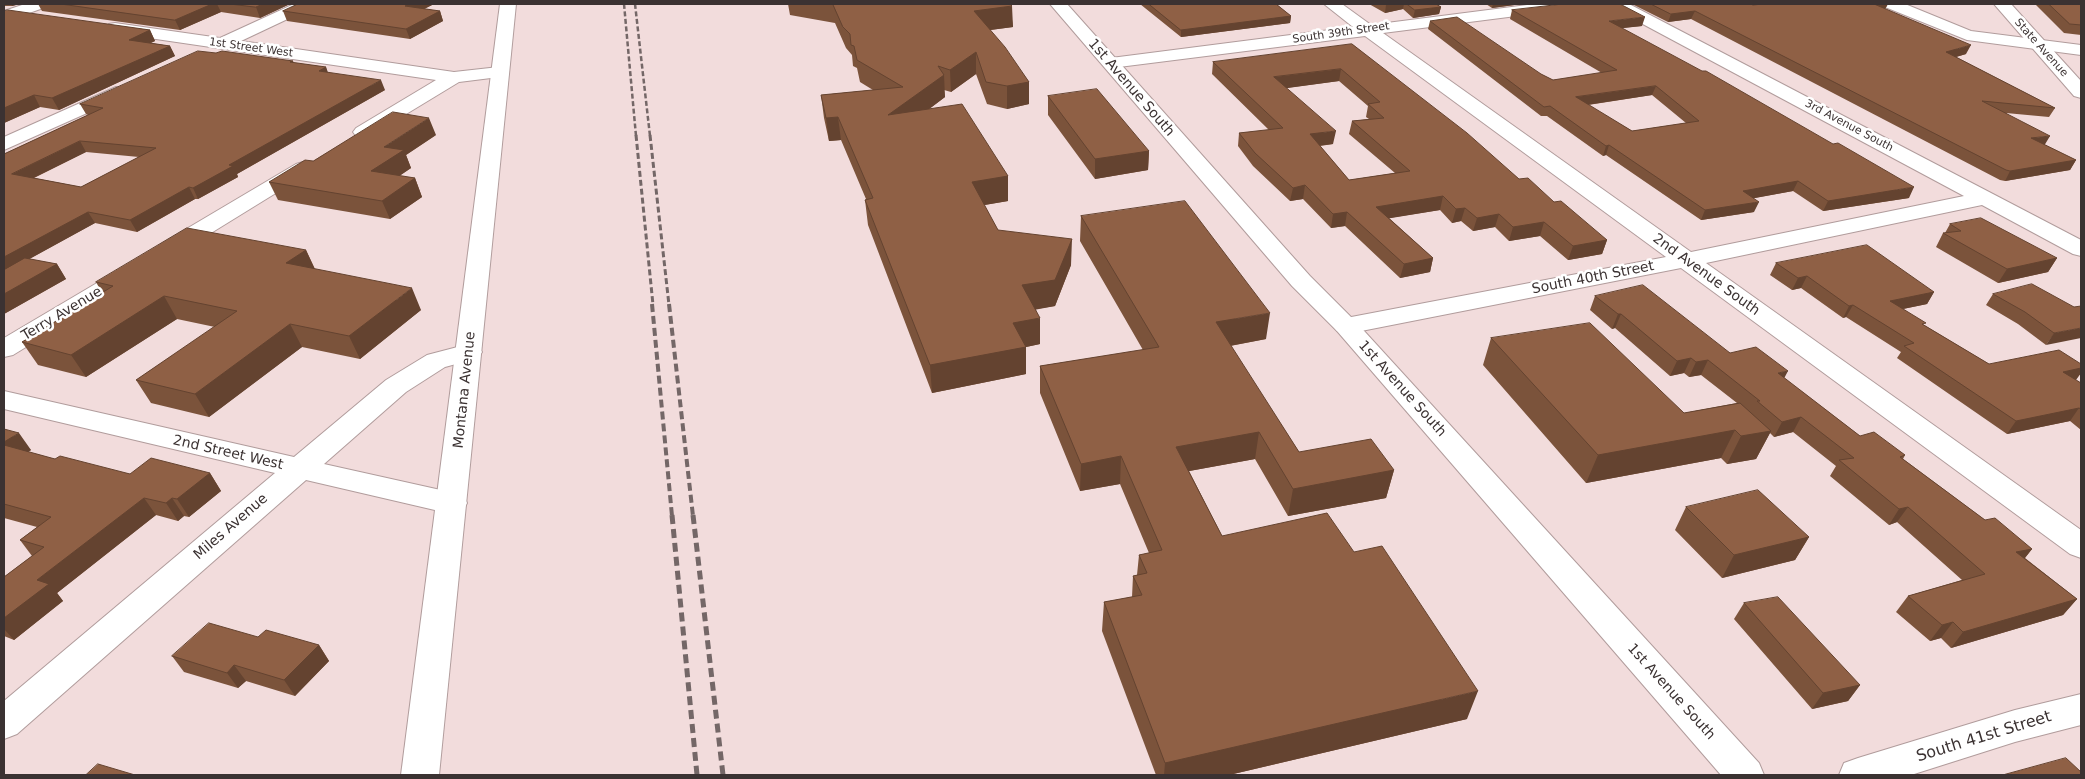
<!DOCTYPE html>
<style>
body{margin:0}
#map{position:relative;width:2085px;height:779px;overflow:hidden;background:#f2dcdc;font-family:"DejaVu Sans",sans-serif}
canvas{display:block}
.frame{position:absolute;inset:0;border:5px solid #3b3232;pointer-events:none}
</style>
<div id="map">
<canvas width="2085" height="779"></canvas>
<div class="frame"></div>
</div>
<script>
const ctx = document.querySelector('canvas').getContext('2d');
ctx.lineJoin = 'round';
function strokePath(path, color, width, dash) { ctx.strokeStyle = color; ctx.lineWidth = width; ctx.lineCap = dash ? 'butt' : 'round'; ctx.setLineDash(dash || []); ctx.stroke(path); }
function fill(path, color) { ctx.fillStyle = color; ctx.fill(path, 'evenodd'); }
function drawText(font, color, halo, rows, align = 'center') {
  ctx.font = font + ' "DejaVu Sans",sans-serif'; ctx.lineWidth = 5; ctx.setLineDash([]); ctx.textBaseline = 'middle'; ctx.strokeStyle = halo; ctx.fillStyle = color; for (const [text, x, y, turn = 0] of rows) {
    ctx.save(); ctx.translate(x, y); ctx.rotate((+turn || 0) * Math.PI / 180); ctx.textAlign = isNaN(turn) ? turn : align; if (halo) ctx.strokeText(text, 0, 0); ctx.fillText(text, 0, 0); ctx.restore();
  }
}
const minor = new Path2D(`
 M 294,4 L 315,4 L 313,7 L 241,41 L 454,72 L 499,67 L 505,68 L 508,72 L 505,76 L 499,77 L 459,82 L 370,136 L 363,138 L 356,136 L 353,132 L 356,128 L 436,80 L 115,33 L 109,32 L 107,28 L 109,24 L 115,23 L 220,38 Z
 M 1324,4 L 1342,4 L 1371,25 L 1535,4 L 1579,4 L 1577,7 L 1571,9 L 1383,33 L 1691,252 L 1964,196 L 1611,7 L 1609,4 L 1629,4 L 2081,240 L 2081,256 L 2073,254 L 1982,205 L 1706,263 L 2081,530 L 2081,558 L 2070,554 L 1681,268 L 1346,334 L 1337,331 L 1333,326 L 1337,321 L 1346,318 L 1666,257 L 1365,36 L 1111,68 L 1105,67 L 1102,63 L 1105,59 L 1111,58 L 1353,27 Z
 M 116,87 L 123,89 L 125,93 L 123,97 L 4,150 L 4,137 Z
 M 303,162 L 310,164 L 313,168 L 310,172 L 177,254 L 169,256 L 161,254 L 157,249 L 161,244 L 296,164 Z
 M 132,265 L 140,267 L 144,272 L 140,277 L 13,355 L 4,357 L 4,338 L 124,267 Z
 M 469,344 L 478,346 L 482,352 L 478,358 L 445,367 L 406,392 L 324,464 L 463,495 L 467,503 L 463,511 L 452,514 L 306,480 L 17,734 L 4,739 L 4,701 L 275,473 L 4,409 L 4,391 L 294,457 L 386,380 L 427,355 Z
 M 2081,694 L 2081,725 L 2015,742 L 1911,775 L 1839,775 L 1844,763 L 1858,758 L 2015,710 Z`);
const tertiary = new Path2D(`
 M 1050,4 L 1067,4 L 1310,276 L 1355,321 L 1759,763 L 1764,775 L 1721,775 L 1337,331 L 1292,286 Z
 M 1883,4 L 1905,4 L 1971,31 L 2081,45 L 2081,55 L 1967,40 L 1885,7 Z`);
const secondary = new Path2D(`
 M 25,4 L 48,4 L 46,7 L 4,22 L 4,11 Z
 M 1994,4 L 2011,4 L 2081,81 L 2081,98 L 2074,96 Z`);
const primary = new Path2D(`
 M 500,4 L 516,4 L 439,775 L 401,775 Z`);
const railFar3 = new Path2D(`
 M 624,4 L 636,136
 M 635,4 L 650,136`);
const railFar2 = new Path2D(`
 M 636,135 L 653,305
 M 650,135 L 669,305`);
const railFar1 = new Path2D(`
 M 652,304 L 672,516
 M 669,304 L 693,516`);
const rail = new Path2D(`
 M 672,515 L 697,775
 M 693,515 L 723,775`);
const wall = new Path2D(`
 M 4,4 L 20,4 L 12,6 L 4,6 Z
 M 38,4 L 290,4 L 260,18 L 221,12 L 180,30 L 42,11 Z
 M 298,4 L 434,4 L 424,9 L 440,11 L 443,21 L 410,39 L 287,21 L 283,11 Z
 M 788,4 L 1010,4 L 1013,27 L 990,30 L 1029,82 L 1029,104 L 1007,109 L 987,104 L 976,74 L 951,92 L 944,90 L 945,97 L 929,109 L 1008,176 L 1008,201 L 984,205 L 998,230 L 1071,265 L 1055,306 L 1036,309 L 1040,344 L 1026,347 L 1026,374 L 932,393 L 868,225 L 865,200 L 866,199 L 841,140 L 829,141 L 824,118 L 821,95 L 873,90 L 860,82 L 857,68 L 853,66 L 852,55 L 846,48 L 835,23 L 790,15 Z
 M 1140,4 L 1276,4 L 1291,16 L 1290,23 L 1181,37 Z
 M 1369,4 L 1436,4 L 1441,7 L 1439,14 L 1413,18 L 1403,9 L 1385,13 Z
 M 1486,4 L 1522,4 L 1492,8 Z
 M 1632,4 L 1750,4 L 1753,5 L 1888,4 L 1885,9 L 1966,54 L 1956,57 L 2055,108 L 2049,117 L 2006,113 L 2045,145 L 2076,160 L 2070,170 L 2005,181 L 2000,180 L 1691,19 L 1668,22 Z
 M 2035,4 L 2081,4 L 2081,35 L 2064,33 Z
 M 1512,10 L 1642,26 L 1621,28 L 1909,198 L 1823,211 L 1793,191 L 1754,198 L 1754,212 L 1701,220 L 1606,155 L 1603,156 L 1547,116 L 1541,116 L 1428,29 L 1430,21 L 1553,80 L 1602,73 L 1510,19 ZM 1652,95 L 1686,123 L 1632,131 L 1588,105 Z
 M 4,11 L 150,30 L 155,41 L 151,43 L 170,46 L 175,56 L 59,110 L 40,107 L 4,123 Z
 M 1352,44 L 1519,179 L 1554,202 L 1607,240 L 1602,254 L 1568,260 L 1540,236 L 1509,241 L 1495,227 L 1473,231 L 1461,221 L 1452,223 L 1440,210 L 1389,218 L 1433,258 L 1430,272 L 1400,278 L 1345,226 L 1331,228 L 1303,199 L 1290,201 L 1253,166 L 1238,146 L 1239,133 L 1269,130 L 1212,74 L 1213,62 ZM 1339,81 L 1368,106 L 1366,117 L 1369,119 L 1352,121 L 1349,134 L 1395,173 L 1349,180 L 1320,146 L 1333,144 L 1286,88 Z
 M 216,53 L 293,61 L 294,63 L 326,67 L 327,72 L 385,90 L 237,174 L 238,177 L 198,199 L 195,199 L 137,232 L 95,223 L 29,259 L 57,264 L 66,279 L 4,314 L 4,154 L 88,115 L 86,114 L 80,104 ZM 86,152 L 139,157 L 81,187 L 34,178 Z
 M 1048,96 L 1149,151 L 1148,170 L 1095,179 L 1048,115 Z
 M 436,135 L 406,155 L 411,168 L 399,176 L 415,178 L 422,197 L 390,219 L 278,200 L 269,182 L 313,161 Z
 M 1081,216 L 1266,339 L 1230,346 L 1299,452 L 1394,470 L 1386,498 L 1288,516 L 1255,459 L 1189,471 L 1222,536 L 1467,719 L 1229,775 L 1156,775 L 1102,631 L 1104,602 L 1132,597 L 1133,576 L 1137,575 L 1139,555 L 1149,553 L 1120,484 L 1080,491 L 1040,393 L 1040,366 L 1143,350 L 1080,241 Z
 M 1950,224 L 2057,258 L 2048,272 L 1998,283 L 1936,247 L 1943,233 L 1945,233 Z
 M 306,250 L 315,269 L 421,310 L 360,359 L 302,347 L 209,417 L 151,403 L 136,380 L 215,327 L 177,319 L 86,377 L 38,365 L 22,342 L 102,293 L 96,282 Z
 M 1776,263 L 1934,292 L 1927,304 L 1903,309 L 1924,325 L 1989,364 L 2081,364 L 2081,373 L 2075,380 L 2081,383 L 2081,430 L 2070,421 L 2007,434 L 1897,358 L 1901,352 L 1846,317 L 1843,318 L 1801,288 L 1792,290 L 1770,275 Z
 M 1993,294 L 2074,307 L 2046,345 L 2018,324 L 1986,305 Z
 M 1595,296 L 1730,353 L 1784,378 L 1860,436 L 1905,455 L 1903,459 L 1985,520 L 2032,549 L 2025,558 L 2077,599 L 2063,615 L 1951,648 L 1941,638 L 1930,641 L 1896,612 L 1908,596 L 1962,580 L 1897,522 L 1889,525 L 1830,476 L 1836,466 L 1793,432 L 1774,437 L 1770,433 L 1756,459 L 1727,464 L 1721,458 L 1586,483 L 1483,365 L 1491,338 L 1684,413 L 1737,403 L 1701,375 L 1689,377 L 1684,373 L 1670,376 L 1615,328 L 1612,329 L 1590,310 Z
 M 4,429 L 31,450 L 28,452 L 55,459 L 130,474 L 210,473 L 221,491 L 189,517 L 184,516 L 178,521 L 156,515 L 57,593 L 63,601 L 14,640 L 4,636 L 4,577 L 32,556 L 20,540 L 37,527 L 4,518 Z
 M 1686,507 L 1809,537 L 1795,560 L 1722,578 L 1675,530 Z
 M 1744,603 L 1860,685 L 1848,701 L 1812,709 L 1734,619 Z
 M 258,637 L 319,645 L 329,661 L 295,696 L 246,681 L 238,688 L 184,672 L 172,656 Z`);
const shadedWall = new Path2D(`
 M 11,4 L 20,4 L 12,6 Z
 M 212,4 L 217,4 L 221,12 L 180,30 L 175,20 Z
 M 263,4 L 290,4 L 260,18 L 256,7 Z
 M 410,4 L 434,4 L 408,17 L 405,6 Z
 M 1392,4 L 1404,4 L 1403,9 L 1385,13 L 1386,5 Z
 M 1493,4 L 1522,4 L 1492,8 Z
 M 1873,4 L 1888,4 L 1885,9 Z
 M 1012,6 L 1013,27 L 975,32 L 974,11 Z
 M 1441,7 L 1439,14 L 1413,18 L 1415,10 Z
 M 440,11 L 443,21 L 410,39 L 406,29 Z
 M 1695,11 L 1691,19 L 1668,22 L 1671,14 Z
 M 1291,16 L 1290,23 L 1181,37 L 1181,30 Z
 M 1645,17 L 1642,26 L 1606,30 L 1609,21 Z
 M 150,30 L 155,41 L 134,50 L 129,40 Z
 M 1971,45 L 1966,54 L 1942,61 L 1946,52 Z
 M 170,46 L 175,56 L 59,110 L 52,98 Z
 M 976,52 L 976,74 L 951,92 L 950,70 Z
 M 326,67 L 330,78 L 319,71 Z
 M 1341,69 L 1339,81 L 1273,90 L 1274,77 Z
 M 944,75 L 945,97 L 891,138 L 888,115 Z
 M 381,80 L 385,90 L 237,174 L 238,177 L 198,199 L 193,188 L 229,165 Z
 M 1029,82 L 1029,104 L 1007,109 L 1007,86 Z
 M 1656,86 L 1652,95 L 1573,107 L 1576,97 Z
 M 34,95 L 40,107 L 4,123 L 4,108 Z
 M 838,117 L 841,140 L 829,141 L 826,118 Z
 M 429,118 L 436,135 L 406,155 L 411,168 L 379,190 L 371,171 L 384,147 Z
 M 1336,131 L 1333,144 L 1307,147 L 1310,134 Z
 M 2050,136 L 2044,146 L 2031,138 Z
 M 80,141 L 86,152 L 19,185 L 12,174 Z
 M 1609,145 L 1606,155 L 1603,156 L 1606,146 Z
 M 1149,151 L 1148,170 L 1095,179 L 1095,159 Z
 M 2076,160 L 2070,170 L 2005,181 L 2010,171 Z
 M 1008,176 L 1008,201 L 973,207 L 972,182 Z
 M 415,178 L 422,197 L 390,219 L 382,201 Z
 M 1798,181 L 1793,191 L 1739,201 L 1743,191 Z
 M 1305,185 L 1303,199 L 1290,201 L 1293,188 Z
 M 189,187 L 195,199 L 137,232 L 130,220 Z
 M 1914,187 L 1909,198 L 1823,211 L 1828,201 Z
 M 1443,196 L 1440,210 L 1373,221 L 1376,207 Z
 M 1759,202 L 1754,212 L 1701,220 L 1705,210 Z
 M 1465,208 L 1461,221 L 1452,223 L 1456,209 Z
 M 88,212 L 95,223 L 4,273 L 4,257 Z
 M 1347,212 L 1345,226 L 1331,228 L 1333,214 Z
 M 1499,214 L 1495,227 L 1473,231 L 1477,218 Z
 M 1544,222 L 1540,236 L 1509,241 L 1513,227 Z
 M 1072,239 L 1071,265 L 1055,306 L 1023,312 L 1022,285 Z
 M 1607,240 L 1602,254 L 1568,260 L 1573,246 Z
 M 306,250 L 316,272 L 286,263 Z
 M 1433,258 L 1430,272 L 1400,278 L 1404,264 Z
 M 2057,258 L 2048,272 L 1998,283 L 2007,269 Z
 M 57,264 L 66,279 L 4,314 L 4,294 Z
 M 1807,276 L 1801,288 L 1792,290 L 1798,278 Z
 M 412,288 L 421,310 L 360,359 L 349,336 Z
 M 1934,292 L 1927,304 L 1883,313 L 1890,301 Z
 M 164,296 L 177,319 L 86,377 L 71,355 Z
 M 1853,305 L 1846,317 L 1843,318 L 1849,306 Z
 M 1270,313 L 1266,339 L 1213,349 L 1216,322 Z
 M 1618,314 L 1621,314 L 1615,328 L 1612,329 Z
 M 1040,318 L 1040,344 L 1026,347 L 1026,374 L 932,393 L 930,365 L 1013,323 Z
 M 290,324 L 302,347 L 209,417 L 195,394 Z
 M 2081,328 L 2081,338 L 2046,345 L 2054,333 Z
 M 1691,358 L 1684,373 L 1670,376 L 1677,361 Z
 M 1708,360 L 1701,375 L 1689,377 L 1696,362 Z
 M 2081,368 L 2081,373 L 2076,380 L 2054,384 L 2063,372 Z
 M 1788,371 L 1780,386 L 1778,373 Z
 M 2079,408 L 2070,421 L 2007,434 L 2016,421 Z
 M 1801,417 L 1793,432 L 1774,437 L 1782,422 Z
 M 1735,430 L 1721,458 L 1586,483 L 1598,455 Z
 M 1771,431 L 1756,459 L 1727,464 L 1741,436 Z
 M 1259,432 L 1255,459 L 1173,474 L 1176,447 Z
 M 19,433 L 31,450 L 14,462 L 4,448 L 4,442 Z
 M 1121,456 L 1120,484 L 1080,491 L 1081,464 Z
 M 1394,470 L 1386,498 L 1288,516 L 1293,489 Z
 M 210,473 L 221,491 L 189,517 L 177,499 Z
 M 144,498 L 156,515 L 57,593 L 63,601 L 14,640 L 4,629 L 4,618 L 37,580 Z
 M 172,498 L 184,516 L 178,521 L 166,503 Z
 M 1908,507 L 1897,522 L 1889,525 L 1899,509 Z
 M 1809,537 L 1795,560 L 1722,578 L 1734,555 Z
 M 2032,549 L 2020,564 L 2016,552 Z
 M 2077,599 L 2063,615 L 1951,648 L 1963,632 Z
 M 1953,622 L 1941,638 L 1930,641 L 1942,625 Z
 M 319,645 L 329,661 L 295,696 L 284,680 Z
 M 234,665 L 246,681 L 238,688 L 227,673 Z
 M 1860,685 L 1848,701 L 1812,709 L 1823,693 Z
 M 1478,691 L 1467,719 L 1229,775 L 1164,775 L 1165,763 Z`);
const building = new Path2D(`
 M 61,4 L 212,4 L 175,20 Z
 M 230,4 L 263,4 L 256,7 Z
 M 298,4 L 410,4 L 405,6 L 440,11 L 406,29 L 283,11 Z
 M 833,4 L 1010,4 L 1012,6 L 974,11 L 1005,47 L 1029,82 L 1007,86 L 986,82 L 976,52 L 950,70 L 938,66 L 944,75 L 888,115 L 962,104 L 1008,176 L 972,182 L 998,230 L 1072,239 L 1055,280 L 1022,285 L 1040,318 L 1013,323 L 1026,347 L 930,365 L 865,200 L 873,198 L 838,117 L 826,118 L 821,95 L 903,87 L 857,60 L 854,46 L 851,45 L 850,34 L 843,27 Z
 M 1149,4 L 1276,4 L 1291,16 L 1181,30 Z
 M 1407,4 L 1436,4 L 1441,7 L 1415,10 Z
 M 1563,4 L 1620,4 L 1645,17 L 1609,21 L 1702,71 L 1706,71 L 1833,144 L 1838,143 L 1914,187 L 1828,201 L 1798,181 L 1743,191 L 1759,202 L 1705,210 L 1609,145 L 1606,146 L 1550,106 L 1544,107 L 1430,21 L 1457,17 L 1541,74 L 1553,80 L 1617,70 L 1512,10 ZM 1656,86 L 1699,121 L 1632,131 L 1576,97 Z
 M 1651,4 L 1750,4 L 1753,5 L 1763,4 L 1874,4 L 1971,45 L 1946,52 L 2055,108 L 1982,101 L 2050,136 L 2031,138 L 2076,160 L 2010,171 L 2006,170 L 1695,11 L 1671,14 Z
 M 2049,4 L 2081,4 L 2081,25 L 2070,24 Z
 M 8,10 L 150,30 L 129,40 L 170,46 L 52,98 L 34,95 L 4,108 L 4,11 Z
 M 1352,44 L 1467,133 L 1519,179 L 1528,178 L 1554,202 L 1561,201 L 1607,240 L 1573,246 L 1544,222 L 1513,227 L 1499,214 L 1477,218 L 1465,208 L 1456,209 L 1443,196 L 1376,207 L 1433,258 L 1404,264 L 1347,212 L 1333,214 L 1305,185 L 1293,188 L 1255,153 L 1239,133 L 1283,128 L 1213,62 ZM 1341,69 L 1380,102 L 1368,104 L 1384,118 L 1352,121 L 1410,171 L 1349,180 L 1310,134 L 1336,131 L 1274,77 Z
 M 198,51 L 216,53 L 222,51 L 293,61 L 290,62 L 326,67 L 319,71 L 381,80 L 229,165 L 233,166 L 193,188 L 189,187 L 130,220 L 88,212 L 4,257 L 4,154 L 103,108 L 80,104 ZM 80,141 L 156,148 L 81,187 L 12,174 Z
 M 1097,89 L 1149,151 L 1095,159 L 1048,96 Z
 M 393,112 L 429,118 L 384,147 L 404,150 L 371,171 L 415,178 L 382,201 L 269,182 L 305,160 L 313,161 Z
 M 1185,201 L 1270,313 L 1216,322 L 1299,452 L 1371,439 L 1394,470 L 1293,489 L 1259,432 L 1176,447 L 1222,536 L 1327,513 L 1354,552 L 1382,546 L 1478,691 L 1165,763 L 1104,602 L 1142,595 L 1133,576 L 1147,573 L 1139,555 L 1162,550 L 1121,456 L 1081,464 L 1040,366 L 1159,347 L 1081,216 Z
 M 1981,218 L 2057,258 L 2007,269 L 1943,233 L 1961,231 L 1950,224 Z
 M 187,228 L 306,250 L 286,263 L 412,288 L 349,336 L 290,324 L 195,394 L 136,380 L 237,311 L 164,296 L 71,355 L 22,342 L 113,286 L 96,282 Z
 M 1867,245 L 1934,292 L 1890,301 L 1926,323 L 1922,324 L 1989,364 L 2059,350 L 2081,364 L 2081,368 L 2063,372 L 2081,383 L 2081,409 L 2079,408 L 2016,421 L 1904,346 L 1914,343 L 1853,305 L 1849,306 L 1807,276 L 1798,278 L 1776,263 Z
 M 25,258 L 57,264 L 4,294 L 4,270 Z
 M 2032,284 L 2074,307 L 2081,306 L 2081,328 L 2054,333 L 2025,312 L 1993,294 Z
 M 1643,285 L 1730,353 L 1756,347 L 1788,371 L 1778,373 L 1860,436 L 1874,432 L 1905,455 L 1900,457 L 1985,520 L 1995,518 L 2032,549 L 2016,552 L 2077,599 L 1963,632 L 1953,622 L 1942,625 L 1908,596 L 1985,574 L 1908,507 L 1899,509 L 1839,460 L 1854,458 L 1801,417 L 1782,422 L 1757,401 L 1760,401 L 1708,360 L 1696,362 L 1691,358 L 1677,361 L 1621,314 L 1618,314 L 1595,296 Z
 M 1590,323 L 1684,413 L 1740,403 L 1771,431 L 1741,436 L 1735,430 L 1598,455 L 1491,338 Z
 M 4,429 L 19,433 L 4,442 Z
 M 4,445 L 55,459 L 60,456 L 130,474 L 151,458 L 210,473 L 177,499 L 172,498 L 166,503 L 144,498 L 37,580 L 49,584 L 4,618 L 4,577 L 44,547 L 20,540 L 51,517 L 4,504 Z
 M 1758,490 L 1809,537 L 1734,555 L 1686,507 Z
 M 1778,597 L 1860,685 L 1823,693 L 1744,603 Z
 M 209,623 L 258,637 L 266,630 L 319,645 L 284,680 L 234,665 L 227,673 L 172,656 Z
 M 2066,758 L 2081,772 L 2081,775 L 2003,775 Z
 M 98,764 L 135,775 L 86,775 Z`);
const farStreetnames = [
 ["South 39th Street",1341,33,-8],
 ["1st Street West",251,48,8],
 ["State Avenue",2041,48,48],
 ["3rd Avenue South",1849,126,28]
];
const streetNames = [
 ["1st Avenue South",1131,88,49],
 ["2nd Avenue South",1706,275,36],
 ["South 40th Street",1593,278,-11],
 ["Terry Avenue",62,314,-31],
 ["1st Avenue South",1402,389,48],
 ["Montana Avenue",465,390,-84],
 ["2nd Street West",228,453,13],
 ["Miles Avenue",231,527,-41],
 ["1st Avenue South",1671,692,48]
];
const nearStreetnames = [
 ["South 41st Street",1984,737,-17]
];
strokePath(minor, '#b19c9c', 2);
strokePath(tertiary, '#b19c9c', 2);
strokePath(secondary, '#b19c9c', 2);
strokePath(primary, '#b19c9c', 2);
fill(minor, '#fff');
fill(tertiary, '#fff');
fill(secondary, '#fff');
fill(primary, '#fff');
strokePath(railFar3, '#746767', 2.5, [5, 2.5]);
strokePath(railFar2, '#746767', 3, [6, 3]);
strokePath(railFar1, '#746767', 4, [8, 4]);
strokePath(rail, '#746767', 5, [9, 5]);
fill(wall, '#7b533b');
fill(shadedWall, '#644330');
fill(building, '#8f6045');
strokePath(building, '#644330', 1);
drawText('11px', '#3b3232', '#fff', farStreetnames);
drawText('14px', '#3b3232', '#fff', streetNames);
drawText('16px', '#3b3232', '#fff', nearStreetnames);
</script>
